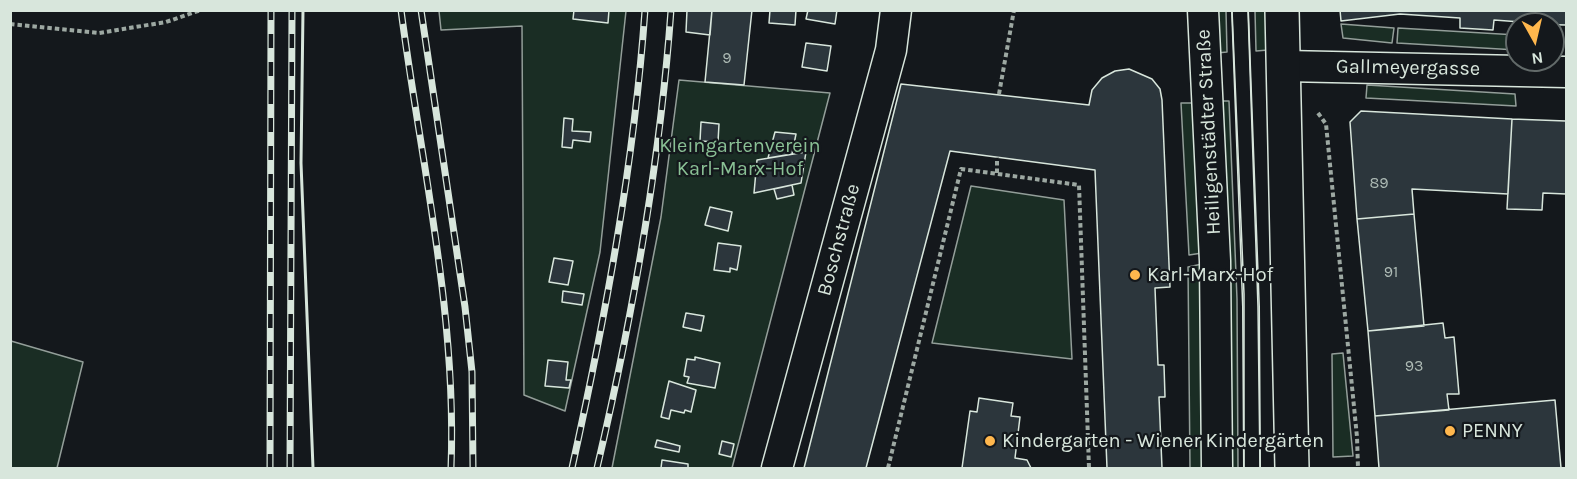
<!DOCTYPE html>
<meta charset="utf-8">
<style>
body{margin:0}
#map{position:relative;width:1577px;height:479px;overflow:hidden;background:#14181c;font-family:Karla,sans-serif}
canvas{display:block}
.frame{position:absolute;inset:0;border:12px solid #d8e6dc;pointer-events:none}
.north{position:absolute;left:1505px;top:12px;width:60px;height:60px;box-sizing:border-box;background:#14181c;border:2px solid #626a69;border-radius:50%;rotate:172deg;font-size:16px;font-weight:700;line-height:24px;text-align:center;color:#d8e6dc}
.north::after{content:'';display:block;margin:auto;width:21px;height:27px;background:#ffb74d;clip-path:polygon(50% 0,100% 100%,50% 72%,0 100%)}
</style>
<div id="map">
<canvas width="1577" height="479"></canvas>
<div class="frame"></div>
<div class="north">N</div>
</div>
<script>
const ctx = document.querySelector('canvas').getContext('2d');
ctx.lineJoin = 'round';
function fill(path, color) { ctx.fillStyle = color; ctx.fill(path, 'evenodd'); }
function strokePath(path, color, width, dash) { ctx.strokeStyle = color; ctx.lineWidth = width; ctx.lineCap = dash ? 'butt' : 'round'; ctx.setLineDash(dash || []); ctx.stroke(path); }
function drawText(font, color, halo, rows, align = 'center') {
  ctx.font = font + ' Karla,sans-serif'; ctx.lineWidth = 4.5; ctx.setLineDash([]); ctx.textBaseline = 'middle'; ctx.strokeStyle = halo; ctx.fillStyle = color; for (const [text, x, y, turn = 0] of rows) {
    ctx.save(); ctx.translate(x, y); ctx.rotate((+turn || 0) * Math.PI / 180); ctx.textAlign = isNaN(turn) ? turn : align; if (halo) ctx.strokeText(text, 0, 0); ctx.fillText(text, 0, 0); ctx.restore();
  }
}
const green = new Path2D(`
 M 439,11 L 626,11 L 600,252 L 565,411 L 524,395 L 522,26 L 441,30 Z
 M 1214,11 L 1226,11 L 1227,52 L 1217,53 Z
 M 1255,11 L 1267,11 L 1268,50 L 1256,51 Z
 M 1341,24 L 1394,28 L 1392,43 L 1343,38 Z
 M 1398,28 L 1517,35 L 1517,50 L 1397,43 Z
 M 679,80 L 830,93 L 732,468 L 612,468 L 661,217 Z
 M 1367,85 L 1515,94 L 1516,106 L 1366,98 Z
 M 1219,101 L 1229,101 L 1237,299 L 1238,468 L 1226,468 Z
 M 1181,103 L 1196,103 L 1202,253 L 1189,255 Z
 M 971,186 L 1064,200 L 1072,359 L 932,343 Z
 M 1202,264 L 1204,468 L 1190,468 L 1188,267 Z
 M 11,341 L 83,362 L 57,468 L 11,468 Z
 M 1343,353 L 1353,456 L 1333,457 L 1332,354 Z`);
const building = new Path2D(`
 M 574,10 L 609,10 L 608,23 L 573,19 Z
 M 687,10 L 712,10 L 710,35 L 686,32 Z
 M 712,10 L 752,10 L 744,85 L 705,82 Z
 M 770,10 L 796,10 L 795,25 L 769,23 Z
 M 808,10 L 837,10 L 835,24 L 806,19 Z
 M 1340,10 L 1566,10 L 1566,25 L 1521,24 L 1521,22 L 1494,20 L 1493,30 L 1460,28 L 1460,18 L 1400,14 L 1341,21 Z
 M 806,43 L 831,46 L 827,71 L 802,67 Z
 M 1129,69 L 1152,79 L 1160,89 L 1162,100 L 1170,287 L 1155,288 L 1158,365 L 1164,365 L 1165,397 L 1159,397 L 1162,468 L 1107,468 L 1095,170 L 950,151 L 866,468 L 804,468 L 901,84 L 1089,105 L 1092,90 L 1102,78 L 1115,71 Z
 M 1361,111 L 1512,119 L 1508,194 L 1412,189 L 1414,214 L 1357,219 L 1350,122 Z
 M 564,118 L 573,119 L 572,131 L 591,132 L 590,142 L 573,140 L 572,148 L 562,147 Z
 M 1512,119 L 1566,121 L 1566,194 L 1543,193 L 1542,210 L 1507,209 Z
 M 701,122 L 719,124 L 718,142 L 700,141 Z
 M 775,132 L 796,134 L 792,154 L 768,158 Z
 M 806,152 L 801,183 L 754,193 L 757,160 Z
 M 792,185 L 794,195 L 777,199 L 774,189 Z
 M 710,207 L 732,212 L 728,231 L 705,225 Z
 M 1414,214 L 1424,326 L 1368,331 L 1357,219 Z
 M 718,243 L 741,246 L 737,270 L 730,268 L 730,272 L 714,270 Z
 M 554,258 L 573,261 L 568,285 L 549,282 Z
 M 563,291 L 584,294 L 582,305 L 562,302 Z
 M 686,313 L 704,316 L 701,331 L 683,327 Z
 M 1443,323 L 1445,338 L 1454,337 L 1459,394 L 1447,394 L 1449,410 L 1375,416 L 1368,331 Z
 M 695,357 L 720,363 L 715,388 L 687,383 L 689,377 L 684,376 L 687,359 L 695,360 Z
 M 548,360 L 568,362 L 566,380 L 571,380 L 569,388 L 545,386 Z
 M 669,381 L 696,390 L 691,412 L 685,410 L 684,413 L 671,410 L 669,419 L 661,417 Z
 M 979,398 L 1013,403 L 1011,416 L 1020,417 L 1015,458 L 1027,460 L 1031,468 L 962,468 L 970,411 L 977,412 Z
 M 1555,400 L 1561,468 L 1379,468 L 1375,416 Z
 M 657,440 L 680,446 L 679,452 L 655,447 Z
 M 722,441 L 734,444 L 731,457 L 719,454 Z
 M 662,460 L 688,464 L 688,468 L 661,468 Z`);
const path = new Path2D(`
 M 10,24 L 99,33 L 166,22 L 201,10
 M 999,94 L 1014,10
 M 1318,113 L 1326,124 L 1357,437 L 1358,468
 M 997,173 L 997,157
 M 888,468 L 961,169 L 1079,185 L 1089,468`);
const lane = new Path2D(`
 M 1240,10 L 1251,307 L 1252,468`);
const street = new Path2D(`
 M 1203,10 L 1215,261 L 1217,468
 M 1285,66 L 1566,72
 M 777,468 L 891,50 L 896,10`);
const secondary = new Path2D(`
 M 1282,10 L 1292,468`);
const tram = new Path2D(`
 M 1232,10 L 1244,294 L 1244,468
 M 1248,10 L 1258,307 L 1260,468`);
const rail = new Path2D(`
 M 401,10 C 421,163 457,314 451,468
 M 421,10 L 465,307 L 472,372 L 473,468
 M 270,468 L 271,10
 M 290,468 L 292,10
 M 572,468 C 605,318 634,165 645,10
 M 597,468 C 632,319 660,164 671,10`);
const wall = new Path2D(`
 M 303,10 L 301,163 L 313,468`);
const markers = [
 [1135,275,6,"#ffb74d"],
 [1450,431,6,"#ffb74d"],
 [990,441,6,"#ffb74d"]
];
const numberNames = [
 ["9",727,58],
 ["89",1379,183],
 ["91",1391,272],
 ["93",1414,366]
];
const streetNames = [
 ["Gallmeyergasse",1408,68,1],
 ["Heiligenstädter Straße",1209,132,-93],
 ["Boschstraße",839,240,-75]
];
const parkNames = [
 ["Kleingartenverein",740,146],
 ["Karl-Marx-Hof",740,169]
];
const poiNames = [
 ["Karl-Marx-Hof",1147,275],
 ["PENNY",1462,431],
 ["Kindergarten - Wiener Kindergärten",1002,441]
];
fill(green, '#1a2d24');
strokePath(green, '#939e99', 1.5);
fill(building, '#2c363c');
strokePath(building, '#d8e6dc', 1.5);
strokePath(lane, '#d8e6dc', 18);
strokePath(street, '#d8e6dc', 33);
strokePath(secondary, '#d8e6dc', 36);
strokePath(path, '#9da8a2', 4, [4.5, 3]);
strokePath(lane, '#14181c', 15);
strokePath(street, '#14181c', 30);
strokePath(secondary, '#14181c', 33);
strokePath(tram, '#d8e6dc', 1.5);
strokePath(rail, '#d8e6dc', 7);
strokePath(rail, '#14181c', 4.5, [14]);
strokePath(wall, '#d8e6dc', 3);
for (const [x, y, r, color] of markers) { const dot = new Path2D(); dot.arc(x, y, r, 0, 2 * Math.PI); ctx.fillStyle = color; ctx.fill(dot); strokePath(dot, '#14181c', 2); }
drawText('16px', '#adbab4', null, numberNames);
drawText('20px', '#d8e6dc', '#14181c', streetNames);
drawText('20px', '#8ac095', '#14181c', parkNames);
drawText('20px', '#d8e6dc', '#14181c', poiNames, 'left');
</script>
